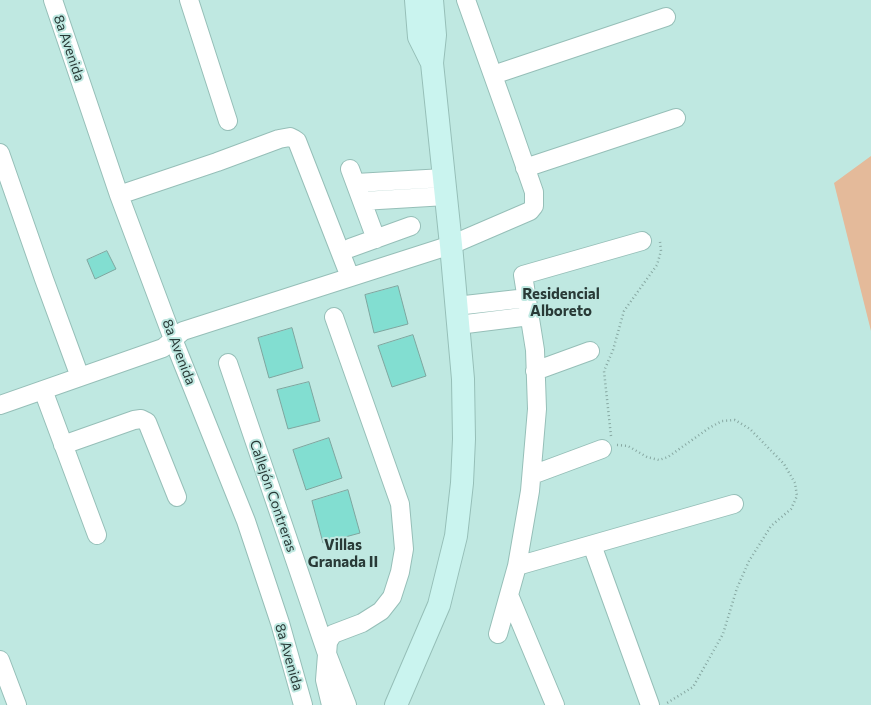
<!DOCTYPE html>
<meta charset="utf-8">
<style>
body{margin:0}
canvas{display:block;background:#bfe8e1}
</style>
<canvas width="871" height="705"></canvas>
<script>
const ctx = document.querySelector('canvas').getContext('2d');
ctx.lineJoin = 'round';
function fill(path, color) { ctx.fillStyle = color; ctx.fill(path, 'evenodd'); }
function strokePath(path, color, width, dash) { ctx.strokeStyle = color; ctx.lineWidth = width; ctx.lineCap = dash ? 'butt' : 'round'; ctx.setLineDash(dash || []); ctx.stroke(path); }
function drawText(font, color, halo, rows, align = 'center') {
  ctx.font = font + ' Commissioner,sans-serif'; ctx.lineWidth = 4; ctx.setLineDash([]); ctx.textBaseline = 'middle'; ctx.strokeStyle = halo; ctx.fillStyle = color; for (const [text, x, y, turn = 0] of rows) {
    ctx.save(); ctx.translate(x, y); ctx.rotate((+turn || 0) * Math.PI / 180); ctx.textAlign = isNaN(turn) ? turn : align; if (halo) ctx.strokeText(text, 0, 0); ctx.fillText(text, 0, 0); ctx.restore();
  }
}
const green = new Path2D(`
 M 871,156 L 871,331 L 834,183 Z`);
const building = new Path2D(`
 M 107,251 L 116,269 L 95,279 L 87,260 Z
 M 398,286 L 408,324 L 374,333 L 365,295 Z
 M 292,328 L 303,368 L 269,378 L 258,338 Z
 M 413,335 L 426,376 L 392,387 L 378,346 Z
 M 309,382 L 320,421 L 288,429 L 277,390 Z
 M 329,438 L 342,478 L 306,490 L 293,450 Z
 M 348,490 L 360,533 L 323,543 L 312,501 Z`);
const path = new Path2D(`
 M 611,436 L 604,371 L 613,350 L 624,311 L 657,265 L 661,251 L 660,242
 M 617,445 L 628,446 L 647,457 L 659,460 L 668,457 L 709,428 L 722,421 L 735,420 L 750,429 L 784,464 L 795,483 L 797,496 L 791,509 L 771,526 L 749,561 L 737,588 L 723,634 L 693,687 L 667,703`);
const minor = new Path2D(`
 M 53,0 L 119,195 L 173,339 L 246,521 L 280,623 L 303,705
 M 189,0 L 228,121
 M 493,75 L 666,17
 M 0,153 L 44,279 L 80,377
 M 525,168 L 676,118
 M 350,169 L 376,239
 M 356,183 L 444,178
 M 119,195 L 217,162 L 279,139 L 290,137 L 294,139 L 297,141 L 350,277
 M 362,201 L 446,196
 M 350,248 L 411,226
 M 456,306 L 527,298
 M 458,325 L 530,316
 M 228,363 L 326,651 L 347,705
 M 535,371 L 590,351
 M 43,390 L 97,535
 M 0,405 L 163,348 L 183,331 L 451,245 L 530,211 L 534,206 L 534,192 L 510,123 L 466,0
 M 63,445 L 134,420 L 141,419 L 147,422 L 177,497
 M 532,475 L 602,449
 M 592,545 L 650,705
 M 517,566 L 734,504
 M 509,595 L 555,705
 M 498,634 L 517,566 L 530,491 L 537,409 L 535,350 L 523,275 L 642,241
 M 0,660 L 17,705
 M 331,705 L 325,680 L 328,642 L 333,634 L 362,623 L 381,611 L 392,597 L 400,572 L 404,549 L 400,504 L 334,317`);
const secondary = new Path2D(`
 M 416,0 L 419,37 L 432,63
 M 396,705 L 439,605 L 456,536 L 462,483 L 464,439 L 463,379 L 451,245 L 432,63 L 435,35 L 432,0`);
const streetNames = [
 ["8a Avenida",69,48,71],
 ["8a Avenida",179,352,69],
 ["Callejón Contreras",273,496,71],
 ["8a Avenida",289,657,74]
];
const neighbourhoodNames = [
 ["Residencial",561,294],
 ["Alboreto",561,311],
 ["Villas",343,545],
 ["Granada II",343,562]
];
fill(green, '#e4ba9a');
fill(building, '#82ded1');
strokePath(building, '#7ea69f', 1);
strokePath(minor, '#96bfb8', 20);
strokePath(secondary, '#96bfb8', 24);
strokePath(path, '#87a8a2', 2.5, [1, 3]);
strokePath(minor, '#fff', 18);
strokePath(secondary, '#caf4ef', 22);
drawText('14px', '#293a37', '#bfe8e1', streetNames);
drawText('bold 15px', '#293a37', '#bfe8e1', neighbourhoodNames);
</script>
